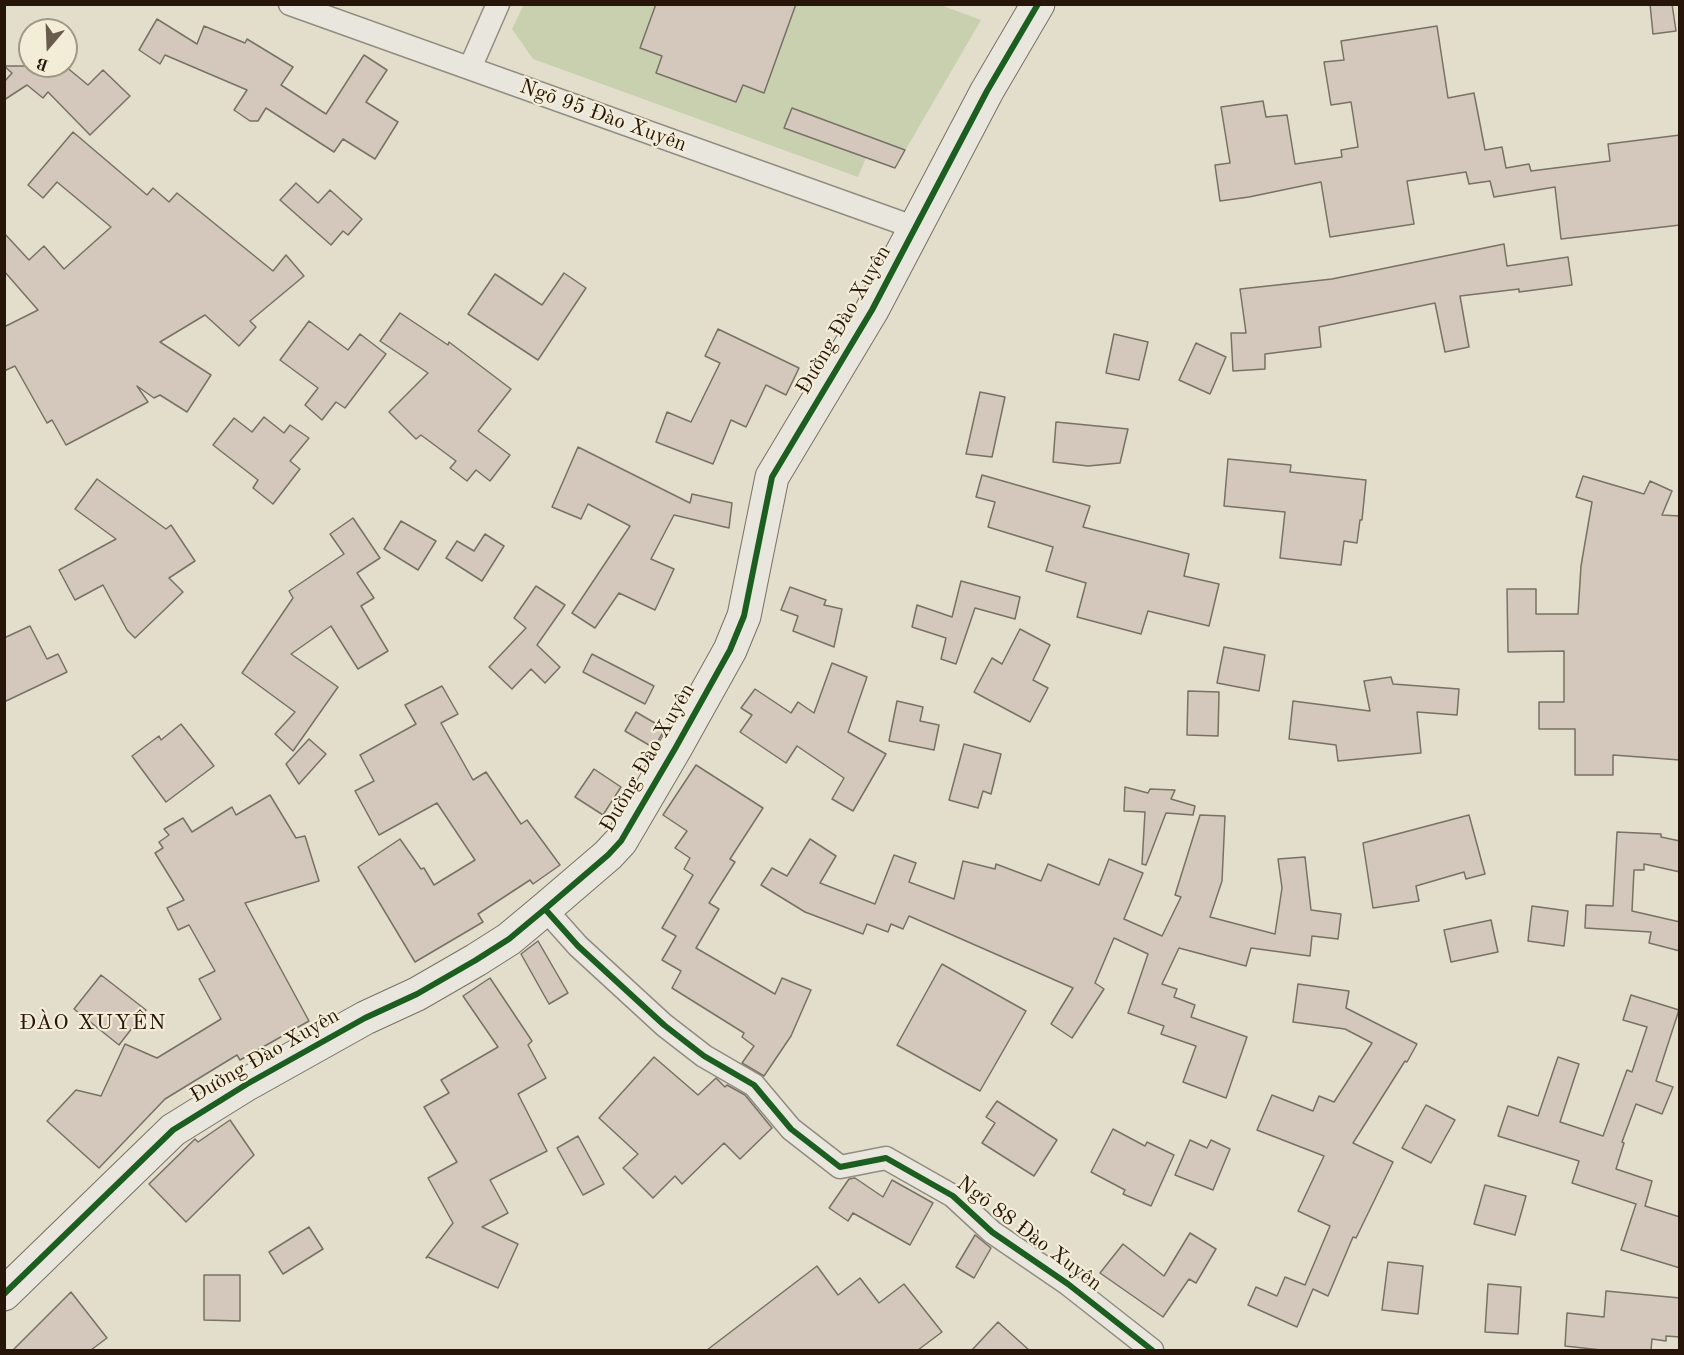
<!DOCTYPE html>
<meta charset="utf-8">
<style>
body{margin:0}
#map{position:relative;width:1684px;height:1355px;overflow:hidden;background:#e3decc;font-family:"Old Standard TT",serif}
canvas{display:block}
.frame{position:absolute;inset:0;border:6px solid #27150a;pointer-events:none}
.north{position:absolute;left:18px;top:18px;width:60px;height:60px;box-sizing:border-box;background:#f3edd7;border:2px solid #a19785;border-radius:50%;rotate:199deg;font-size:16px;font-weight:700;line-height:24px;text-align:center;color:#27150a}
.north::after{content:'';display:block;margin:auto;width:21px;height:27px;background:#695b4e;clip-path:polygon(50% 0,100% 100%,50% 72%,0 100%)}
</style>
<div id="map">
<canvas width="1684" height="1355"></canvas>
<div class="frame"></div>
<div class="north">B</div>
</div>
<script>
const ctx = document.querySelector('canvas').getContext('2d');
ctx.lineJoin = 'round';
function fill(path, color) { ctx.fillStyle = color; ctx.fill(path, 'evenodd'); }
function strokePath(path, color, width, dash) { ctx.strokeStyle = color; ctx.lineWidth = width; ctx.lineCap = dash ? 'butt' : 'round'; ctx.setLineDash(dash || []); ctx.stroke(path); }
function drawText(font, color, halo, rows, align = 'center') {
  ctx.font = font + ' "Old Standard TT",serif'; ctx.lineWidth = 4.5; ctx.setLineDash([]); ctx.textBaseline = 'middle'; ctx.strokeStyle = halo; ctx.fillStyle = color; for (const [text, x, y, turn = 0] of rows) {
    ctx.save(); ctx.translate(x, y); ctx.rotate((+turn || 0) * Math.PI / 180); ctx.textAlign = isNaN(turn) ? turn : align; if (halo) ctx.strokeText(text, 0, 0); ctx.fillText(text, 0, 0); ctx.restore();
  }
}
const green = new Path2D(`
 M 524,4 L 938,4 L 981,20 L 895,168 L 866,158 L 858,177 L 533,59 L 512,29 Z`);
const building = new Path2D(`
 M 656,4 L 796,4 L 764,93 L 743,85 L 736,102 L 656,73 L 662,56 L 640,48 Z
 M 1650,4 L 1672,4 L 1676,31 L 1653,34 Z
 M 157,19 L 197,44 L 204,26 L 245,43 L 247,39 L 293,67 L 281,85 L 326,114 L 364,55 L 387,70 L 366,102 L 398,122 L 375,159 L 343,139 L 334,152 L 266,108 L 258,121 L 250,121 L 234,110 L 247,90 L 165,55 L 160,64 L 139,50 Z
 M 1437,26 L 1448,98 L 1474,93 L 1485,150 L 1502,147 L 1506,168 L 1529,164 L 1531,171 L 1610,161 L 1608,144 L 1680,135 L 1680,225 L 1561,239 L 1555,187 L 1494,197 L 1490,181 L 1469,184 L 1466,172 L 1407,181 L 1414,224 L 1330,237 L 1321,182 L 1249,197 L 1220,201 L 1215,165 L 1230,163 L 1221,107 L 1263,101 L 1266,117 L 1287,115 L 1295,164 L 1342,157 L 1341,150 L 1358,147 L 1351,102 L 1331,105 L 1324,62 L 1344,60 L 1341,41 Z
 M 4,66 L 65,66 L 88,85 L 103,70 L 130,96 L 90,135 L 48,92 L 43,98 L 27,85 L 4,100 L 4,82 L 12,73 Z
 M 792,108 L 905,150 L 895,168 L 784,128 Z
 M 73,132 L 147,195 L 153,188 L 169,202 L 177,193 L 273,271 L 286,255 L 304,276 L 250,321 L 256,327 L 239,346 L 205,315 L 160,342 L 211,375 L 187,412 L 160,395 L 154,398 L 137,386 L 148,402 L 66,445 L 52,420 L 47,423 L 15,366 L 4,371 L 4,327 L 38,310 L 4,271 L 4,233 L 29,260 L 44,246 L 64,269 L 111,227 L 57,182 L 43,198 L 28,185 Z
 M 296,183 L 318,203 L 330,190 L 362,219 L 348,235 L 343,231 L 331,245 L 280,200 Z
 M 1504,244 L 1507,266 L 1568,257 L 1572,285 L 1519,292 L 1519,289 L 1460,296 L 1469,347 L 1445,352 L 1435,303 L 1319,327 L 1321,347 L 1265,354 L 1265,369 L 1233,371 L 1231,333 L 1246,333 L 1240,289 L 1332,279 Z
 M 564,273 L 586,288 L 538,360 L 468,314 L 495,274 L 542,305 Z
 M 400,313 L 448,345 L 449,342 L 511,389 L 478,431 L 510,455 L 490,481 L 476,470 L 467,481 L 450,468 L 456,461 L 421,435 L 416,439 L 389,412 L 428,373 L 380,341 Z
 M 309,321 L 348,350 L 360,334 L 386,354 L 345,408 L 336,402 L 322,420 L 305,405 L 318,388 L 280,360 Z
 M 718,329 L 799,368 L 786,395 L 766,385 L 746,427 L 731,420 L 713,464 L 656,442 L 667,412 L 691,422 L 720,363 L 705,356 Z
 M 1114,334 L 1148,342 L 1139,380 L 1106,373 Z
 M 1196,343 L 1226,357 L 1210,394 L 1179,380 Z
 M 980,392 L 1005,397 L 992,457 L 966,454 Z
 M 264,417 L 284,433 L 290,425 L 309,438 L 290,461 L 300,469 L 273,504 L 253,488 L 258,480 L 213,445 L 234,418 L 252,432 Z
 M 1056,422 L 1128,429 L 1120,463 L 1088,466 L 1053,462 Z
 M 578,447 L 690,503 L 692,494 L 732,503 L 729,528 L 674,515 L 651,559 L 674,569 L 655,610 L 619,593 L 595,628 L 572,613 L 630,526 L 588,504 L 581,519 L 552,507 Z
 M 1228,459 L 1291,465 L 1290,472 L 1366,480 L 1362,520 L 1360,520 L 1357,543 L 1344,541 L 1341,565 L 1280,558 L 1285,512 L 1224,506 Z
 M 982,475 L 1090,506 L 1083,527 L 1189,554 L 1184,576 L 1219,584 L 1209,626 L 1148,611 L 1141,634 L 1077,617 L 1086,583 L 1046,571 L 1053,547 L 988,527 L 995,502 L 976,497 Z
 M 1583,476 L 1644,494 L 1650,481 L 1672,491 L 1662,515 L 1680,516 L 1680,760 L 1613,755 L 1613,775 L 1575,775 L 1575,729 L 1539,729 L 1539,702 L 1564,702 L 1564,651 L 1508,652 L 1507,589 L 1536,589 L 1536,614 L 1578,614 L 1581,566 L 1592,502 L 1576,497 Z
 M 97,479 L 166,529 L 171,525 L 195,561 L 169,578 L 183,592 L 135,638 L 127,630 L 103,585 L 75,600 L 59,570 L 116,539 L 75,509 Z
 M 353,518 L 380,558 L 357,573 L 374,598 L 361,606 L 388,651 L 358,669 L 331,626 L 291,654 L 338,687 L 293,751 L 275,734 L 295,712 L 242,673 L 293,598 L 289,591 L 344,554 L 330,534 Z
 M 401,521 L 436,541 L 418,570 L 384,549 Z
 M 485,534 L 504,546 L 482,581 L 446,558 L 457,541 L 474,551 Z
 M 961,581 L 1020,597 L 1015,619 L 975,608 L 956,664 L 941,659 L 946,638 L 912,627 L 917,605 L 952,617 Z
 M 536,586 L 565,605 L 537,645 L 560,667 L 545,683 L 531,669 L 512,689 L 489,667 L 526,628 L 514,618 Z
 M 790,587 L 826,600 L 824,605 L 842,609 L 834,647 L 793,631 L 798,616 L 781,610 Z
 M 30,626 L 47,659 L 58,654 L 67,672 L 4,702 L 4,638 Z
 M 1020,629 L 1050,645 L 1033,680 L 1048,688 L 1030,722 L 974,692 L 992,658 L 1002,664 Z
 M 1224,647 L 1265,655 L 1259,691 L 1217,683 Z
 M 592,654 L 654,686 L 645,704 L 583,672 Z
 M 832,663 L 867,677 L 848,732 L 886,754 L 853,811 L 832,799 L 844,778 L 797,746 L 786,763 L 740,732 L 752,715 L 741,708 L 755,689 L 791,713 L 798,702 L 814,713 Z
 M 1391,677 L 1393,684 L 1459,689 L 1457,715 L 1417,712 L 1421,753 L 1338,761 L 1336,745 L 1289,739 L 1293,701 L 1370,711 L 1364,681 Z
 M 442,686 L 458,714 L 441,723 L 473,780 L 486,772 L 521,824 L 527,820 L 560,865 L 533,884 L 530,880 L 478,914 L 483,922 L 415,962 L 358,867 L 400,839 L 421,869 L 424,868 L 434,885 L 475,860 L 437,803 L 379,835 L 355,791 L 374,781 L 360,755 L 416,724 L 405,705 Z
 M 1188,691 L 1219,692 L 1218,736 L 1187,735 Z
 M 897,701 L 923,707 L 920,721 L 939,725 L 934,750 L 889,741 Z
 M 636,712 L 665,729 L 654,748 L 625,731 Z
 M 181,724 L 214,766 L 166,802 L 132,756 L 159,736 L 161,740 Z
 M 309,739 L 326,754 L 299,784 L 286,764 Z
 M 964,744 L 1001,754 L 991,794 L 983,791 L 978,808 L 949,800 Z
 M 696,765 L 763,808 L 730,859 L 735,862 L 709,903 L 719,909 L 696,948 L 775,994 L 782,978 L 811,990 L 791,1036 L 764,1076 L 742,1063 L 754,1046 L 742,1037 L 744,1033 L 672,988 L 681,971 L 662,960 L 676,936 L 662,928 L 693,875 L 684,869 L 690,858 L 675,848 L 687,831 L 663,815 Z
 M 594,769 L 621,787 L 603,815 L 575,797 Z
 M 1125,787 L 1148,793 L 1150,789 L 1175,790 L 1171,799 L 1195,806 L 1193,815 L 1166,813 L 1146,865 L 1142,864 L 1145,812 L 1124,811 Z
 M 270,795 L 296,838 L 305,836 L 319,881 L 245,903 L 309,1021 L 240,1060 L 237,1055 L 165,1099 L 99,1168 L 47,1121 L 76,1090 L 101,1096 L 125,1044 L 157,1058 L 221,1019 L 199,979 L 215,971 L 189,925 L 178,930 L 167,908 L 184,900 L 155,853 L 163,848 L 159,842 L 169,835 L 164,829 L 183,818 L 192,832 L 232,807 L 236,815 Z
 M 1200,815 L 1225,816 L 1222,881 L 1210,917 L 1275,934 L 1282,888 L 1278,859 L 1305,857 L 1311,910 L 1341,914 L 1338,939 L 1312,936 L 1310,956 L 1251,948 L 1246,966 L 1179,948 L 1162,984 L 1177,989 L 1174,997 L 1195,1005 L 1191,1017 L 1247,1037 L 1226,1098 L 1183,1082 L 1196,1046 L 1161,1034 L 1164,1026 L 1128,1013 L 1148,954 L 1114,938 L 1095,983 L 1104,989 L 1072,1038 L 1051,1024 L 1073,988 L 909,916 L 903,929 L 891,924 L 888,932 L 867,924 L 863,934 L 805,912 L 761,885 L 772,868 L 787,876 L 810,839 L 836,856 L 820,883 L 875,904 L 894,855 L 916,863 L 909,882 L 954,899 L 963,861 L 995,869 L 996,864 L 1041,881 L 1048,864 L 1099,885 L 1109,859 L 1143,873 L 1124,919 L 1162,936 L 1181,897 L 1175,895 Z
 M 1469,815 L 1485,874 L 1466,879 L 1464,872 L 1416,886 L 1419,901 L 1373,908 L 1363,843 Z
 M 1617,832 L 1661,834 L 1661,837 L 1680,841 L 1680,872 L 1644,864 L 1644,870 L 1634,870 L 1632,911 L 1680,922 L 1680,951 L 1649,943 L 1651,932 L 1585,928 L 1586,905 L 1613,906 Z
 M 1532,906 L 1568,911 L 1564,946 L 1528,941 Z
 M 1491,920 L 1498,952 L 1451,962 L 1444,930 Z
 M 538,941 L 568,993 L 549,1004 L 521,954 Z
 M 942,964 L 1026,1011 L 980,1091 L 897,1045 Z
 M 101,975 L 146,1010 L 119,1045 L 74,1009 Z
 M 490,978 L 532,1041 L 528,1045 L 546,1078 L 518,1094 L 547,1151 L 490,1180 L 508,1213 L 482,1227 L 518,1244 L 498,1288 L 428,1257 L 426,1258 L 453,1223 L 428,1178 L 457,1162 L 424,1107 L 449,1093 L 441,1080 L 498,1047 L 463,996 Z
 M 1298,984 L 1349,991 L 1346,1008 L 1417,1044 L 1407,1062 L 1405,1061 L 1353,1143 L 1393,1162 L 1356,1238 L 1353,1237 L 1328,1296 L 1313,1289 L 1297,1327 L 1248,1305 L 1256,1287 L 1277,1296 L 1285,1277 L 1305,1285 L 1330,1226 L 1298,1211 L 1324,1156 L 1257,1130 L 1272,1095 L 1313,1111 L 1319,1096 L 1334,1102 L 1372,1043 L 1345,1029 L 1293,1022 Z
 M 1631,995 L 1679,1010 L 1656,1081 L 1673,1087 L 1662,1114 L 1636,1104 L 1622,1142 L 1624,1143 L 1616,1169 L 1652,1181 L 1645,1206 L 1680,1217 L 1680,1268 L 1621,1250 L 1636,1204 L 1572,1183 L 1579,1161 L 1498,1136 L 1508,1106 L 1538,1116 L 1558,1057 L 1579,1064 L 1560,1122 L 1603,1136 L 1627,1070 L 1632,1072 L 1647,1027 L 1623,1020 Z
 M 654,1057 L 698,1095 L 716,1078 L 725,1087 L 727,1085 L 745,1095 L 772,1128 L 740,1159 L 724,1143 L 682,1184 L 675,1176 L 653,1198 L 623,1168 L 638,1154 L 599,1118 Z
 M 997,1101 L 1057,1140 L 1034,1176 L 982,1143 L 995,1123 L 986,1117 Z
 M 1426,1105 L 1455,1120 L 1431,1163 L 1402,1148 Z
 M 230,1120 L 254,1155 L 186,1222 L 149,1184 L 195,1139 L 198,1142 Z
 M 1113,1129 L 1145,1146 L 1147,1142 L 1174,1155 L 1151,1206 L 1123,1194 L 1125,1190 L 1091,1172 Z
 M 578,1136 L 604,1184 L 583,1195 L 557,1148 Z
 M 1190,1140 L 1207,1148 L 1211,1140 L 1230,1149 L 1213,1190 L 1175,1175 Z
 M 855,1178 L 883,1197 L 892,1180 L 933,1203 L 910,1245 L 853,1213 L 848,1221 L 829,1208 L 849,1179 Z
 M 1485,1185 L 1526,1196 L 1515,1235 L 1474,1224 Z
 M 309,1227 L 323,1249 L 283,1274 L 269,1252 Z
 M 1190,1233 L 1216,1249 L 1196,1283 L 1189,1279 L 1163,1317 L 1100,1273 L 1123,1244 L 1164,1276 Z
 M 975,1235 L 991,1248 L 974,1278 L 956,1267 Z
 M 1388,1262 L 1423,1266 L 1418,1314 L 1382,1310 Z
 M 817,1266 L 838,1295 L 860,1278 L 879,1303 L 904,1284 L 942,1332 L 918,1350 L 707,1350 Z
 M 204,1275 L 240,1275 L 240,1321 L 204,1320 Z
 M 1488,1284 L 1521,1287 L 1518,1334 L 1485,1332 Z
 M 1606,1291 L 1680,1298 L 1680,1337 L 1666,1336 L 1666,1341 L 1652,1339 L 1651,1350 L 1601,1350 L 1565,1346 L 1567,1313 L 1604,1317 Z
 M 71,1292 L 107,1338 L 91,1350 L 13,1350 Z
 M 998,1322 L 1029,1350 L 972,1350 Z`);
const street = new Path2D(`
 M 290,4 L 916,228
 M 470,68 L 498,4
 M 545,909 L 578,946 L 664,1025 L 704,1056 L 754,1085 L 791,1129 L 840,1167 L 886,1158 L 953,1196 L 992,1232 L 1068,1284 L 1152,1350`);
const secondary = new Path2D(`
 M 4,1294 L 173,1130 L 247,1084 L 365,1018 L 417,994 L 476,960 L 509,939 L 545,909 L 608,855 L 621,841 L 676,747 L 730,650 L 744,616 L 772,477 L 872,310 L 987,91 L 1038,4`);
const cycleway = new Path2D(`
 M 545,909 L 578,946 L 664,1025 L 704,1056 L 754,1085 L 791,1129 L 840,1167 L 886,1158 L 953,1196 L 992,1232 L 1068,1284 L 1152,1350
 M 4,1294 L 173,1130 L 247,1084 L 365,1018 L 417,994 L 476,960 L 509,939 L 545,909 L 608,855 L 621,841 L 676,747 L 730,650 L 744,616 L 772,477 L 872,310 L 987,91 L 1038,4`);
const streetNames = [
 ["Ngõ 95 Đào Xuyên",603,116,20],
 ["Đường Đào Xuyên",844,320,-60],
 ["Đường Đào Xuyên",648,758,-60],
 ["Đường Đào Xuyên",265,1056,-30],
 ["Ngõ 88 Đào Xuyên",1029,1234,37]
];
const neighbourhoodNames = [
 ["ĐÀO XUYÊN",93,1023]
];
fill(green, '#c9d0af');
fill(building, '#d4c7bc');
strokePath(building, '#777166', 1.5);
strokePath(street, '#918c80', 25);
strokePath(secondary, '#777166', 35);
strokePath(street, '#e9e6dd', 22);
strokePath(secondary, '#e9e6dd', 33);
strokePath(cycleway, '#1b5e20', 6);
drawText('21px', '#27150a', '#f3edd7', streetNames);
ctx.letterSpacing = '1.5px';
drawText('22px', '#27150a', '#f3edd7', neighbourhoodNames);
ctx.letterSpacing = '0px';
</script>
